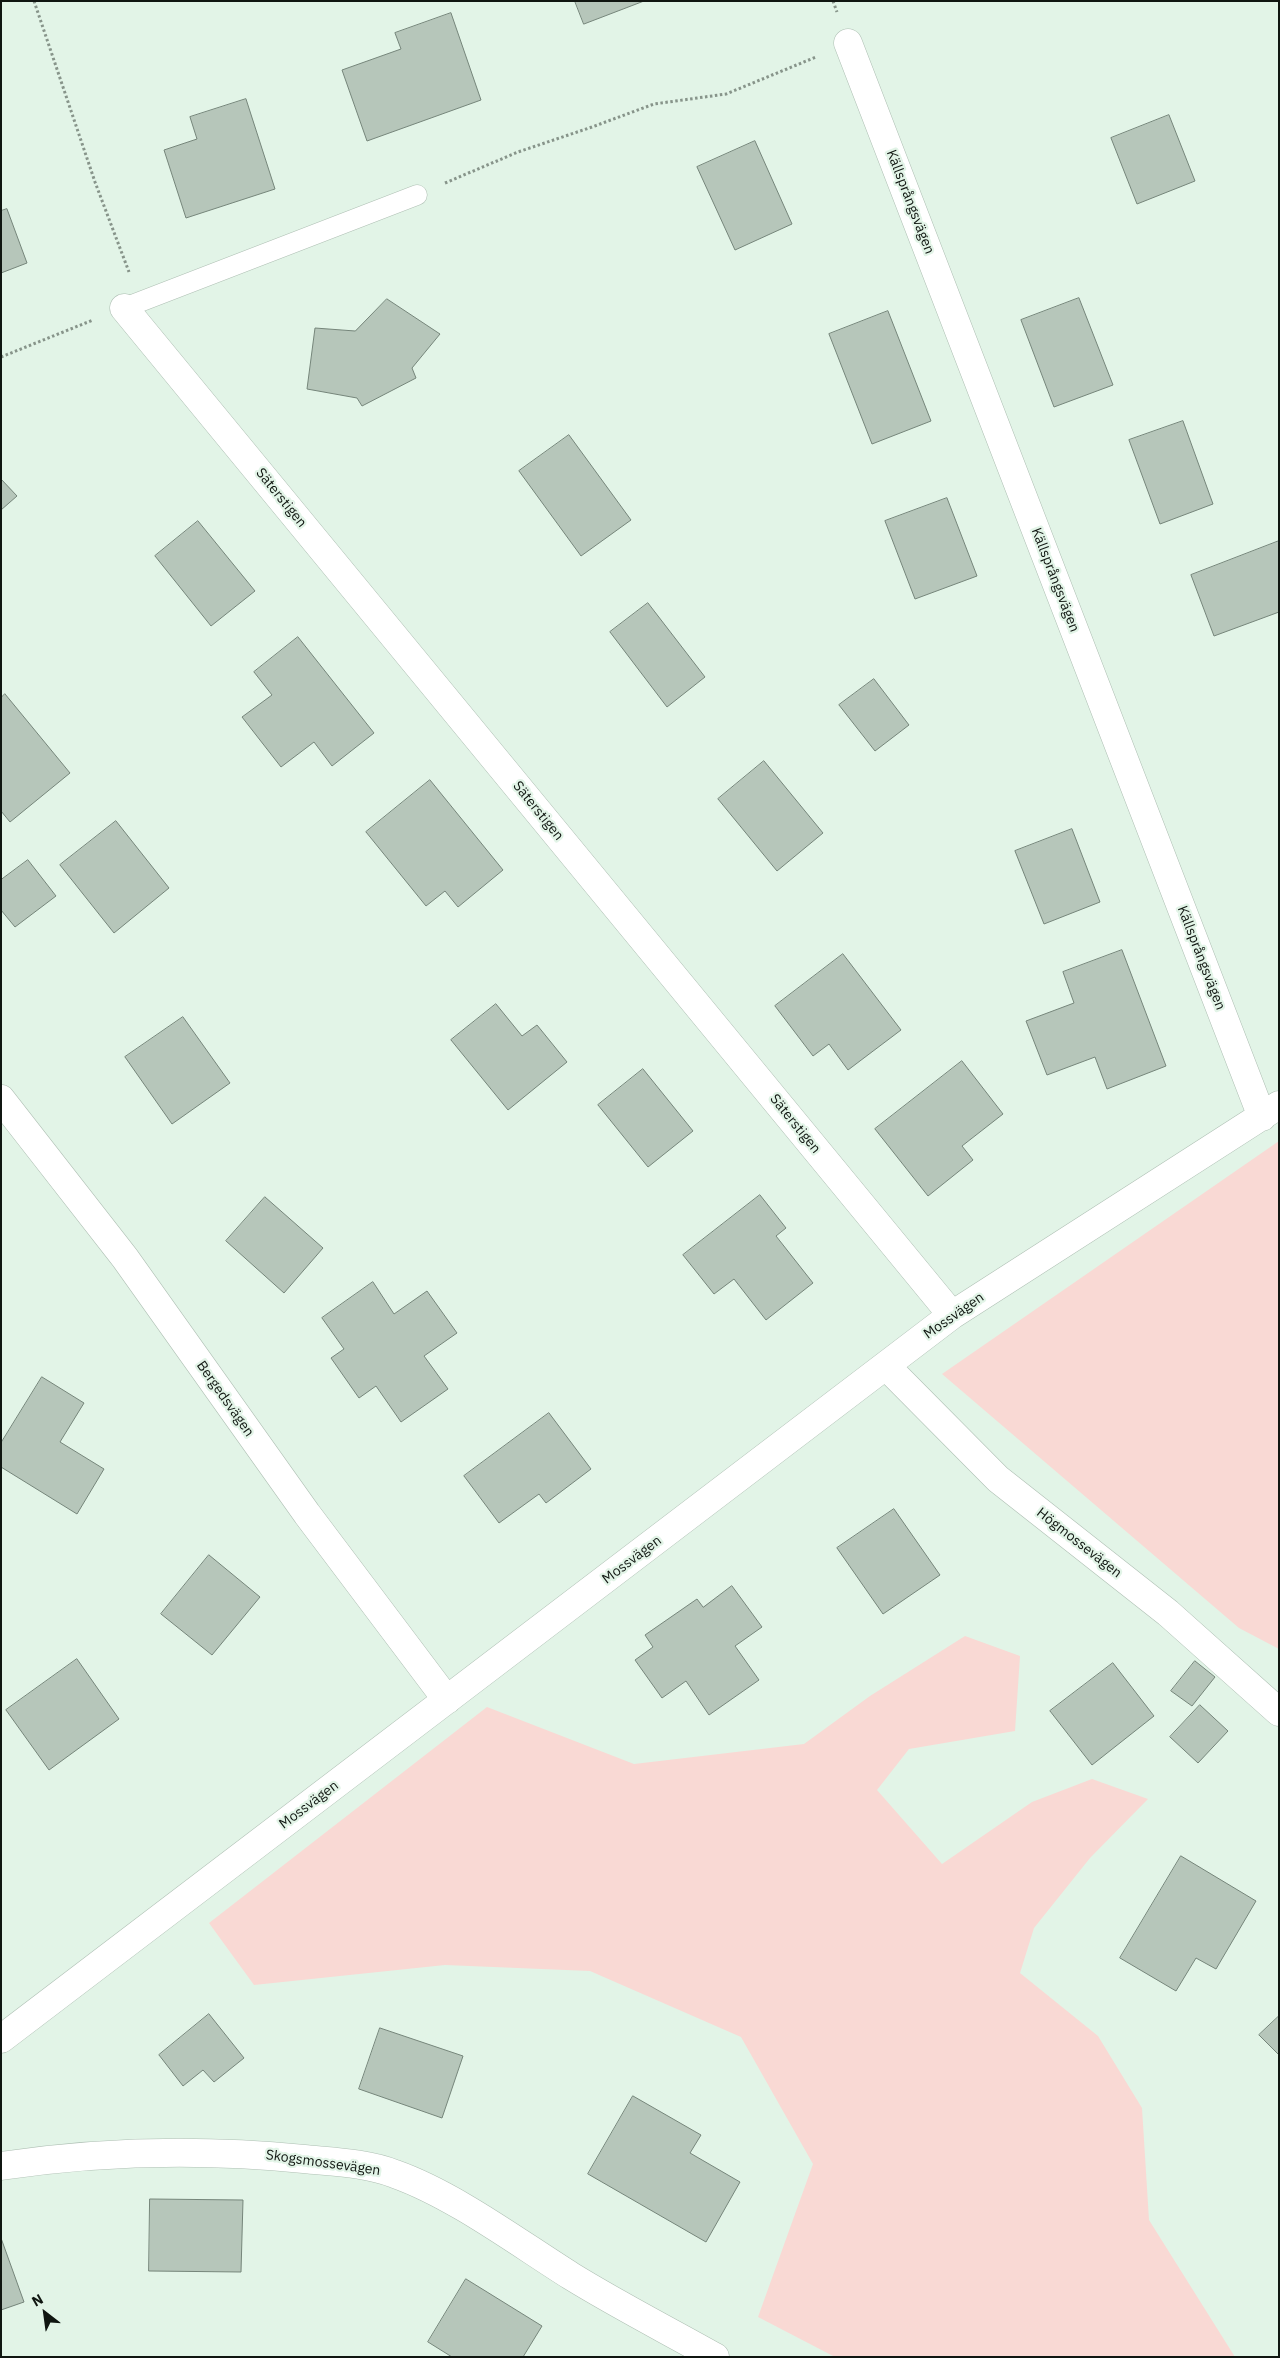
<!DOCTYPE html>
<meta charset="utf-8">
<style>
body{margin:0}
#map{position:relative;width:1280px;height:2358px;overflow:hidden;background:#e2f4e7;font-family:"IBM Plex Sans",sans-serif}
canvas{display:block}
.frame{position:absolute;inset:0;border:2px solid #101611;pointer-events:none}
.north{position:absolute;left:20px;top:2288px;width:50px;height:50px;-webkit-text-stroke:4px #e2f4e7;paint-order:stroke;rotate:330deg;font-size:14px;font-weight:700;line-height:20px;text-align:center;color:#101611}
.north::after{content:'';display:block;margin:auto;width:18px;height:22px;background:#101611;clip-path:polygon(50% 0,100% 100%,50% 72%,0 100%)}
</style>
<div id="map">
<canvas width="1280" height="2358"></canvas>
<div class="frame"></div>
<div class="north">N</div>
</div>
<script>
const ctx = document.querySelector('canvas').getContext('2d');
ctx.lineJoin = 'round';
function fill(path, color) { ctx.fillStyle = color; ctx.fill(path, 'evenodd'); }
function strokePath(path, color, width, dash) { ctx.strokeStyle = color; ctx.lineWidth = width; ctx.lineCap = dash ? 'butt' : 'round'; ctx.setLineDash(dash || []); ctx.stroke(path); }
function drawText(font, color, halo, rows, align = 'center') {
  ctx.font = font + ' "IBM Plex Sans",sans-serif'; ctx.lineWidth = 4.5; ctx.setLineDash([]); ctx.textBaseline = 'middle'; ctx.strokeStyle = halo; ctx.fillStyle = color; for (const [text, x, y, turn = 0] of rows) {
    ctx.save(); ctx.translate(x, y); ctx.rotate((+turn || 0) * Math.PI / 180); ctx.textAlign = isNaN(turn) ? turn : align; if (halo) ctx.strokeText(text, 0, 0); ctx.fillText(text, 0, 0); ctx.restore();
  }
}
const green = new Path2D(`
 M 1279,1141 L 1279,1649 L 1239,1628 L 942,1374 Z
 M 965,1636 L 1020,1656 L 1015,1731 L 909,1749 L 877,1790 L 942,1864 L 1032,1802 L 1092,1779 L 1148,1799 L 1090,1858 L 1034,1928 L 1020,1973 L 1098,2036 L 1142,2108 L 1149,2220 L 1235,2357 L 835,2357 L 758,2317 L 813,2164 L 741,2037 L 590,1971 L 445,1965 L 254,1985 L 209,1923 L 487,1707 L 634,1764 L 804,1744 L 870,1696 Z`);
const building = new Path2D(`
 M 575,1 L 644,1 L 584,24 Z
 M 451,13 L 481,100 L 367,141 L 342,70 L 401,49 L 395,33 Z
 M 246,99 L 275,189 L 186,218 L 164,150 L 197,139 L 190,117 Z
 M 1169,115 L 1195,181 L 1137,204 L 1111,138 Z
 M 755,141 L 792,224 L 735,250 L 697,167 Z
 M 7,209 L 27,263 L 1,273 L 1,211 Z
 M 1079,298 L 1113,385 L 1054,407 L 1021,320 Z
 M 387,299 L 440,334 L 412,368 L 416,378 L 362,406 L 357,398 L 307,389 L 315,328 L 355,331 Z
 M 888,311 L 931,421 L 872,444 L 829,334 Z
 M 1183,421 L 1213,504 L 1160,524 L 1129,440 Z
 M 569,435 L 631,520 L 581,556 L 519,471 Z
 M 1,479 L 17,496 L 1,510 Z
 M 947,498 L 977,576 L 915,599 L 885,521 Z
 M 198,521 L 255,591 L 211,626 L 155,556 Z
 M 1279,541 L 1279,612 L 1214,636 L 1191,575 Z
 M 648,603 L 705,677 L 667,707 L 610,632 Z
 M 298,637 L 374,733 L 332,766 L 314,742 L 281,767 L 242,717 L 272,695 L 254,672 Z
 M 874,679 L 909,725 L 875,751 L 839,705 Z
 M 5,694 L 70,773 L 10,822 L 1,811 L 1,698 Z
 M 764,761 L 823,833 L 777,871 L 718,799 Z
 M 430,780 L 503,870 L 458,907 L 445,891 L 426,906 L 366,832 Z
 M 116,821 L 169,888 L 114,933 L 60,865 Z
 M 1072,829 L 1100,902 L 1044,924 L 1015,851 Z
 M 28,860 L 56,896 L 15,927 L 1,910 L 1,880 Z
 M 1122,950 L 1166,1066 L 1107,1089 L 1095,1057 L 1047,1075 L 1026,1021 L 1074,1003 L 1063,972 Z
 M 843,954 L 901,1030 L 848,1070 L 829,1044 L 813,1056 L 775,1006 Z
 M 496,1004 L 522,1036 L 537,1025 L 567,1062 L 508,1110 L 451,1040 Z
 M 183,1017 L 230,1083 L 172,1124 L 125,1057 Z
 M 962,1061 L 1003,1114 L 962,1146 L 973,1160 L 928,1196 L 875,1129 Z
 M 643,1069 L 693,1131 L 648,1167 L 598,1105 Z
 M 760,1195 L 786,1228 L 776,1236 L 813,1283 L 766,1320 L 734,1279 L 714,1294 L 683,1255 Z
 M 265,1197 L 323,1248 L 284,1293 L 226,1241 Z
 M 373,1282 L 394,1314 L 427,1291 L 457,1333 L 424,1356 L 448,1389 L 401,1422 L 376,1386 L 359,1398 L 331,1358 L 344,1349 L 322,1318 Z
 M 42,1377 L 84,1403 L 60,1442 L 104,1469 L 77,1514 L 1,1467 L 1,1443 Z
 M 549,1413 L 591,1469 L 546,1503 L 539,1494 L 499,1523 L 464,1476 Z
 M 894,1509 L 940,1575 L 883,1614 L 837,1548 Z
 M 209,1555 L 260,1597 L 212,1655 L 161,1614 Z
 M 732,1586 L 762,1627 L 735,1646 L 759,1680 L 709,1715 L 686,1681 L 662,1698 L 635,1660 L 653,1647 L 645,1635 L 697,1599 L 703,1607 Z
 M 77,1659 L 119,1719 L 49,1770 L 6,1710 Z
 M 1195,1661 L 1215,1677 L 1192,1706 L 1171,1691 Z
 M 1113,1663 L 1154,1716 L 1092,1765 L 1050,1711 Z
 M 1200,1705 L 1228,1731 L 1198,1763 L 1170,1737 Z
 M 1181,1856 L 1256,1901 L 1216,1969 L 1196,1958 L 1176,1991 L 1120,1958 Z
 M 209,2014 L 244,2058 L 214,2082 L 203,2070 L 183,2086 L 159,2055 Z
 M 1279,2016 L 1279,2055 L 1259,2035 Z
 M 380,2028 L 463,2056 L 442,2118 L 359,2089 Z
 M 633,2096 L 701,2135 L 690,2153 L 740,2182 L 706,2242 L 588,2174 Z
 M 150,2199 L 243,2200 L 241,2272 L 149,2271 Z
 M 1,2238 L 24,2302 L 1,2310 Z
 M 466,2279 L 542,2326 L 523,2357 L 452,2357 L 428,2342 Z`);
const path = new Path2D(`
 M 34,1 L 95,182 L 129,272
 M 833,1 L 837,12
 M 445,183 L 518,152 L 592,127 L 654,104 L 726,94 L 816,57
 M 1,357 L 93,320`);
const service = new Path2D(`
 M 124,308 L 417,195`);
const minor = new Path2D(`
 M 848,43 L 1262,1117
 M 124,308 L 952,1315
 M 1,1099 L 125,1258 L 307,1514 L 447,1700
 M 886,1366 L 998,1479 L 1168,1613 L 1279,1712
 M 1,2039 L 952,1315 L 1279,1105
 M 1,2166 C 101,2151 204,2149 304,2159 C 334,2162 367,2163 395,2174 C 454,2195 517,2242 571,2276 C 618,2305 667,2330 715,2357`);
const streetNames = [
 ["Källsprångsvägen",910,202,69],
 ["Säterstigen",281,498,51],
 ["Källsprångsvägen",1055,580,69],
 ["Säterstigen",538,811,51],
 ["Källsprångsvägen",1201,958,69],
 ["Säterstigen",795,1124,51],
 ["Mossvägen",954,1316,-35],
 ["Bergedsvägen",225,1399,55],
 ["Högmossevägen",1079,1543,38],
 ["Mossvägen",632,1560,-37],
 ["Mossvägen",309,1805,-37],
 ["Skogsmossevägen",323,2163,8]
];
fill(green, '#f9d9d4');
fill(building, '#b6c6ba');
strokePath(building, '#75857a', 1);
strokePath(service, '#aebfb3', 21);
strokePath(minor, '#aebfb3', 29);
strokePath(path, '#87948a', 3, [2.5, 2.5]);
strokePath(service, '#fff', 20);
strokePath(minor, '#fff', 28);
drawText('14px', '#101611', '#e2f4e7', streetNames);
</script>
